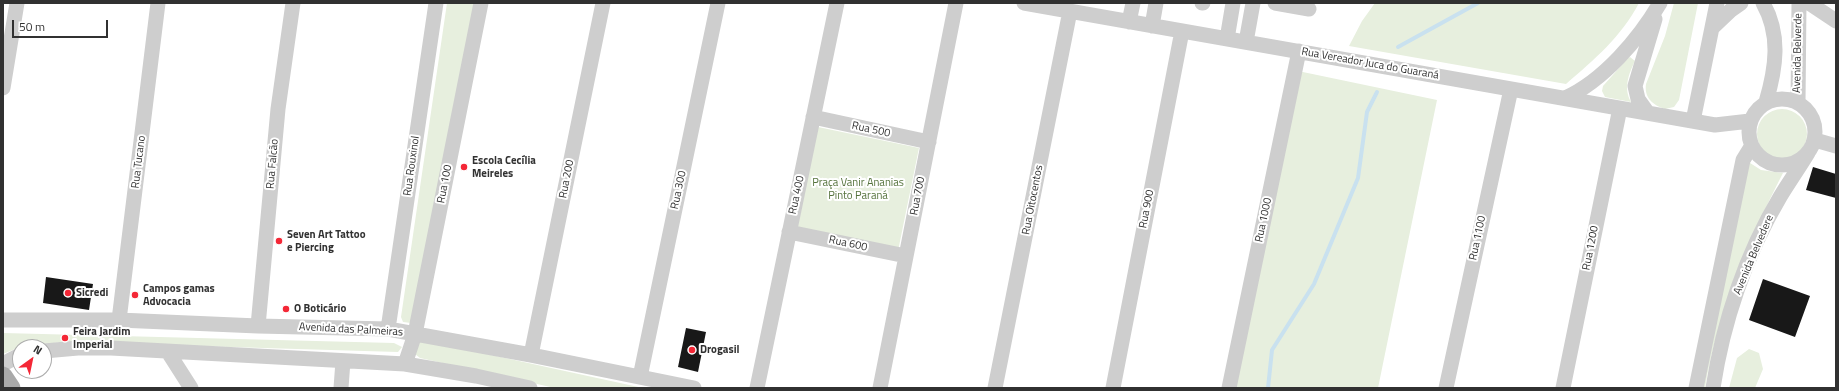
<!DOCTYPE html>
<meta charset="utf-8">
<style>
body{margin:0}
#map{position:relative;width:1839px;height:391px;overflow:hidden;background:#fff;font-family:"Titillium Web",sans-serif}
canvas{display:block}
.frame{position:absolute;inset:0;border:4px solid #313131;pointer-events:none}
.north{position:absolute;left:12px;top:339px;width:40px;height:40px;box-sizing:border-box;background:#fff;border:1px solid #adadad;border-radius:50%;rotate:33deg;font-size:11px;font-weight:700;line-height:16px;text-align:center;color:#313131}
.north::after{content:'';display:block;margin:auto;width:14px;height:18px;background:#f42736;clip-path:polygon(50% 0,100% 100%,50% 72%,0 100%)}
.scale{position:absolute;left:12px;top:20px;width:96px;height:18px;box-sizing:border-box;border:2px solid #313131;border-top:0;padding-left:5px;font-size:12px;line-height:14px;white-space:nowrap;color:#313131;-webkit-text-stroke:3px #fff;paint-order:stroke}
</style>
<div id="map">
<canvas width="1839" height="391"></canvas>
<div class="frame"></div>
<div class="north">N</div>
<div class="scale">50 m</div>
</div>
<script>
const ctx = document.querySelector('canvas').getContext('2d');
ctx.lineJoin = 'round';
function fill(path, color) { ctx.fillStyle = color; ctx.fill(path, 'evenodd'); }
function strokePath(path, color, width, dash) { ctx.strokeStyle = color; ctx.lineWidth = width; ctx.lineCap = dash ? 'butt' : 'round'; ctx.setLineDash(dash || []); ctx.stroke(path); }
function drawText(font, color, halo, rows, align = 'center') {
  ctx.font = font + ' "Titillium Web",sans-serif'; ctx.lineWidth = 4; ctx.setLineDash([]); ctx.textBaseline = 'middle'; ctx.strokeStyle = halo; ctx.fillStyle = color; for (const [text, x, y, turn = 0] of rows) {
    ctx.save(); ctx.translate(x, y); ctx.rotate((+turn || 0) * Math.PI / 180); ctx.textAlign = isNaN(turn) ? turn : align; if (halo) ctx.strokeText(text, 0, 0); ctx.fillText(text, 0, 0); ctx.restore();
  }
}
const green = new Path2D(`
 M 447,3 L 476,3 L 411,323 L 403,322 L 401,317 Z
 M 1375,3 L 1639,3 C 1621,37 1595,59 1566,84 L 1349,46 L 1362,21 Z
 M 1674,3 L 1698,3 L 1679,100 L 1674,107 L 1665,109 C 1653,105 1644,98 1646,84 L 1665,36 Z
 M 1630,57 L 1635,61 C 1629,73 1623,88 1631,102 L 1605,97 L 1602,91 L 1603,86 L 1628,58 Z
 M 1298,71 L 1437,100 L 1378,388 L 1233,388 Z
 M1757 134a25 25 0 1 1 50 0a25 25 0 1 1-50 0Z
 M 818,127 L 919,148 L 898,251 L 797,230 Z
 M 1747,161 L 1761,170 L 1783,173 C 1749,239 1717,314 1705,388 L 1701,388 Z
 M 3,333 L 394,343 L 402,347 L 398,352 L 62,342 L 20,347 L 3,354 Z
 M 417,341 L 441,344 L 643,388 L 555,388 L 420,358 L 415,354 Z
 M 1749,349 L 1759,353 L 1763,369 L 1755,388 L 1729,388 L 1737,358 Z`);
const stream = new Path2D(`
 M 1398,47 L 1478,3
 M 1268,388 L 1272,350 L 1314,284 L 1358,178 L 1367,112 L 1377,92`);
const building = new Path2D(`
 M 1813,167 L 1836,174 L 1836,198 L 1806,190 Z
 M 46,277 L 93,284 L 89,310 L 43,303 Z
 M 1763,279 L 1810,296 L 1795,337 L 1749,320 Z
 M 686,328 L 706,332 L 698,372 L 678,367 Z`);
const minor = new Path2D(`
 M 1024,3 L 1715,125 L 1750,121
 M 1202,3 L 1203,3
 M 1275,3 L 1309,9
 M 1763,3 C 1781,35 1776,68 1766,102
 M 1809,3 L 1836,21
 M 1129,22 L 1133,3
 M 1152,26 L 1156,3
 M 1712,28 L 1731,10 L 1741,3
 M 1227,39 L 1233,3
 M 1246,42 L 1253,3
 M 3,88 L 17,3
 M 1565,98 C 1603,81 1639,39 1660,3
 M1749 132a33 33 0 1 1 66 0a33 33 0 1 1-66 0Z
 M 1798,103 L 1799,3
 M 1648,113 L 1638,99 L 1635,86 L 1655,19
 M 813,117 L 929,142
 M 1693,121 L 1717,3
 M 1815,140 L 1836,146
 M 789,232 L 906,256
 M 3,320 L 119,320 L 258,326 L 388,329 L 531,355 L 694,388
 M 119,320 L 158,3
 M 258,326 L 278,109 L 293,3
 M 388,329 L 436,3
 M 44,351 L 78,348 L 111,348 L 405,364 L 476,376 L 530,388
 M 168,352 L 191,388
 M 531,355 L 603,3
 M 3,364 L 20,355
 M 405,364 L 415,334 L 481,3
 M 640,377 L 718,3
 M 341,388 L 343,361
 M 757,388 L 837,3
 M 880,388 L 956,3
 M 995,388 L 1070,11
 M 1113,388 L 1182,31
 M 1229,388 L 1299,51
 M 1446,388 L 1511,89
 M 1563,388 L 1620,108
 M 1696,388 L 1743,160 L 1751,147
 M 1713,388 C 1723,322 1746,254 1780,197 C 1789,182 1799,168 1808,153`);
const major = new Path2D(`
 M 3,376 L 11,388`);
const markers = [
 [464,167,4,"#f42736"],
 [279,241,4,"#f42736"],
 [68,293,4,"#f42736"],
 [135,295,4,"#f42736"],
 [286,309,4,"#f42736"],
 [65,338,4,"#f42736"],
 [692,350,4,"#f42736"]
];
const streetNames = [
 ["Avenida Belverde",1798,53,-89],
 ["Rua Vereador Juca do Guaraná",1370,64,10],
 ["Rua 500",871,130,12],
 ["Rua Tucano",139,162,-83],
 ["Rua Falcão",273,164,-85],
 ["Rua Rouxinol",412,166,-82],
 ["Rua 200",567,179,-79],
 ["Rua 100",445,184,-79],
 ["Rua 300",679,190,-78],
 ["Rua 400",797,195,-78],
 ["Rua 700",918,196,-79],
 ["Rua Oitocentos",1033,200,-79],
 ["Rua 900",1147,209,-79],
 ["Rua 1000",1264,220,-78],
 ["Rua 1100",1478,238,-78],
 ["Rua 600",848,244,12],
 ["Rua 1200",1591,248,-79],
 ["Avenida Belvedere",1754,255,-67],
 ["Avenida das Palmeiras",351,330,3]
];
const poiNames = [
 ["Escola Cecília",472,161],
 ["Meireles",472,174],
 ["Seven Art Tattoo",287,235],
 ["e Piercing",287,248],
 ["Campos gamas",143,289],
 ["Advocacia",143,302],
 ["Sicredi",76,293],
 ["O Boticário",294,309],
 ["Feira Jardim",73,332],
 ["Imperial",73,345],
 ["Drogasil",700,350]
];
const parkNames = [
 ["Praça Vanir Ananias",858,183],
 ["Pinto Paraná",858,196]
];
fill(green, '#e7efde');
strokePath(stream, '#c9e1ef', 4);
fill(building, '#181818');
strokePath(minor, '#cecece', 15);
strokePath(major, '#a9a9a9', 19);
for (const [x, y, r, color] of markers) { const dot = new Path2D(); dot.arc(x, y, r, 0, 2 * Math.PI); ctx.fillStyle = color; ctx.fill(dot); strokePath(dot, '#fff', 1.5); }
drawText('11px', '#313131', '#fff', streetNames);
drawText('bold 11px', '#313131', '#fff', poiNames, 'left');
drawText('11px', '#53713a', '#fff', parkNames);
</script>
